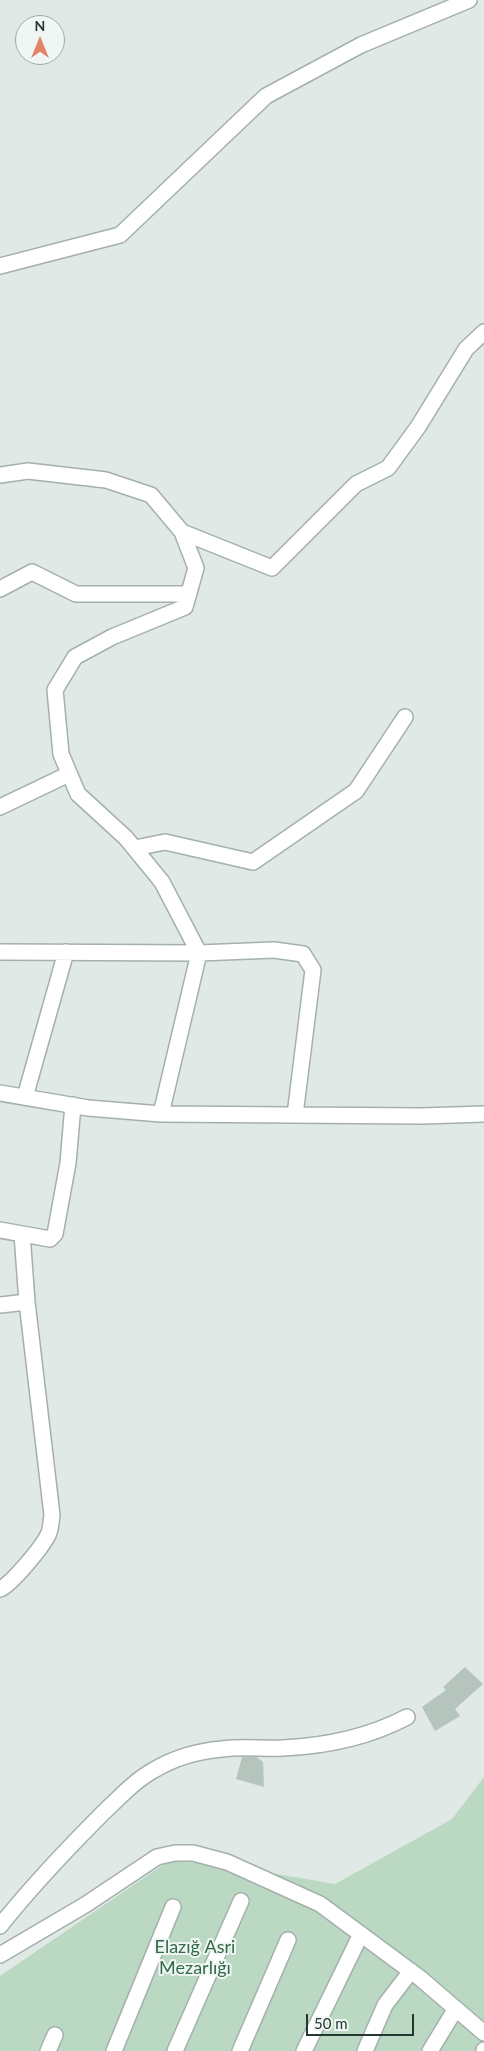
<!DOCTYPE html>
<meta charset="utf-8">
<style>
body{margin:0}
#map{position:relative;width:484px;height:2051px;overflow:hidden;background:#e0e9e5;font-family:Lato,sans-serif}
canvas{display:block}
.north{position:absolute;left:15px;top:15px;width:50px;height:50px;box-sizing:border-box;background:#f0f6f3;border:1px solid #9eaaa6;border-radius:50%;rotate:0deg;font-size:14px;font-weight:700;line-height:20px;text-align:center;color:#233832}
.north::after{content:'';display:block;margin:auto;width:18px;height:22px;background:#e28266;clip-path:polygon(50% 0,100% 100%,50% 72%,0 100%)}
.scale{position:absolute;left:306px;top:2014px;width:108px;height:22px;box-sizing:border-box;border:2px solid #233832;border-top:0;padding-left:6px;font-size:15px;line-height:18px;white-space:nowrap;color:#233832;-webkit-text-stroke:4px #f0f6f3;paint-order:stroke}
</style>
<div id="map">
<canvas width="484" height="2051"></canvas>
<div class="north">N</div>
<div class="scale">50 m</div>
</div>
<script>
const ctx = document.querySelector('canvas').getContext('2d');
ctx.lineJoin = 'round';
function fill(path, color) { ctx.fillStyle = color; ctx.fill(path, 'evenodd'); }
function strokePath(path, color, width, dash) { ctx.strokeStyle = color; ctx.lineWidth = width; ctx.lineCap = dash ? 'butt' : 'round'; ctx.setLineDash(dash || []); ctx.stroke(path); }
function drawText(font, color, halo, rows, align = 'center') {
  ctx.font = font + ' Lato,sans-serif'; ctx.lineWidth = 4; ctx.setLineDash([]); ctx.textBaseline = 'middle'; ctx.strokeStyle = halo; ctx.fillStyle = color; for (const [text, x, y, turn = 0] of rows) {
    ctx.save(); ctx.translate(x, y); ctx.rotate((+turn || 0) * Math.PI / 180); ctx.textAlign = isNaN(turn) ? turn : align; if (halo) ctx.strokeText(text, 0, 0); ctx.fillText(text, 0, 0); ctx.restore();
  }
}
const green = new Path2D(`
 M 484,1777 L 484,2051 L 0,2051 L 0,1976 L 170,1860 L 242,1868 L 335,1884 L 452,1819 Z`);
const building = new Path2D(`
 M 465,1667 L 483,1684 L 455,1709 L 460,1716 L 435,1731 L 422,1707 L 446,1690 L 443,1687 Z
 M 242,1757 L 257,1757 L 263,1762 L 264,1787 L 236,1779 Z`);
const minor = new Path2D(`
 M 0,266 L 120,235 L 266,96 L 361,45 L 469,0
 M 0,475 L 28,471 L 106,480 L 151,495 L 182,532 L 196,568 L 185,607 L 112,637 L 75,657 L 55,690 L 61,754 L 78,794 L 126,838 L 162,882 L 199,953 L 161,1114
 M 182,532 L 272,568 L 356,484 L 388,468 L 418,427 L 466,349 L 484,332
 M 0,589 L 32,572 L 76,594 L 189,594
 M 0,807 L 69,774
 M 135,848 L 165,842 L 253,862 L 356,791 L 405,717
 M 0,952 L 199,953 L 274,950 L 303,954 L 313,970 L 295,1115
 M 0,1093 L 88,1108 L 161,1114 L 422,1116 L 484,1114
 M 25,1097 L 66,952
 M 0,1230 L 50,1239 L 55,1234 L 68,1163 L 73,1105
 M 0,1305 L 27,1302
 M 0,1589 C 12,1584 42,1547 48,1535 C 51,1529 51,1522 52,1515 L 27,1302 L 22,1234
 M 0,1926 C 32,1886 66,1850 102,1814 C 119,1798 134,1781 154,1770 C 174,1758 199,1751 222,1749 C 243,1746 263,1749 283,1748 C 326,1746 369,1737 407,1717
 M 0,1955 L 85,1905 L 157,1857 L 175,1853 L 193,1853 L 227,1862 L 320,1904 L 420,1978 L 484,2033
 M 48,2051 L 55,2035
 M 114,2051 L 173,1907
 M 175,2051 L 241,1901
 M 240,2051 L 288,1940
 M 304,2051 L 361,1934
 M 365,2051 L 385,2005 L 411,1971
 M 430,2051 L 455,2010
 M 484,2051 L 484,2050`);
const parkNames = [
 ["Elazığ Asri",195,1947],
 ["Mezarlığı",195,1968]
];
fill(green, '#bbd8c3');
fill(building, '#b6c4be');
strokePath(minor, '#a4b0ac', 18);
strokePath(minor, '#fff', 15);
drawText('18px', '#326a47', '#f0f6f3', parkNames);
</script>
